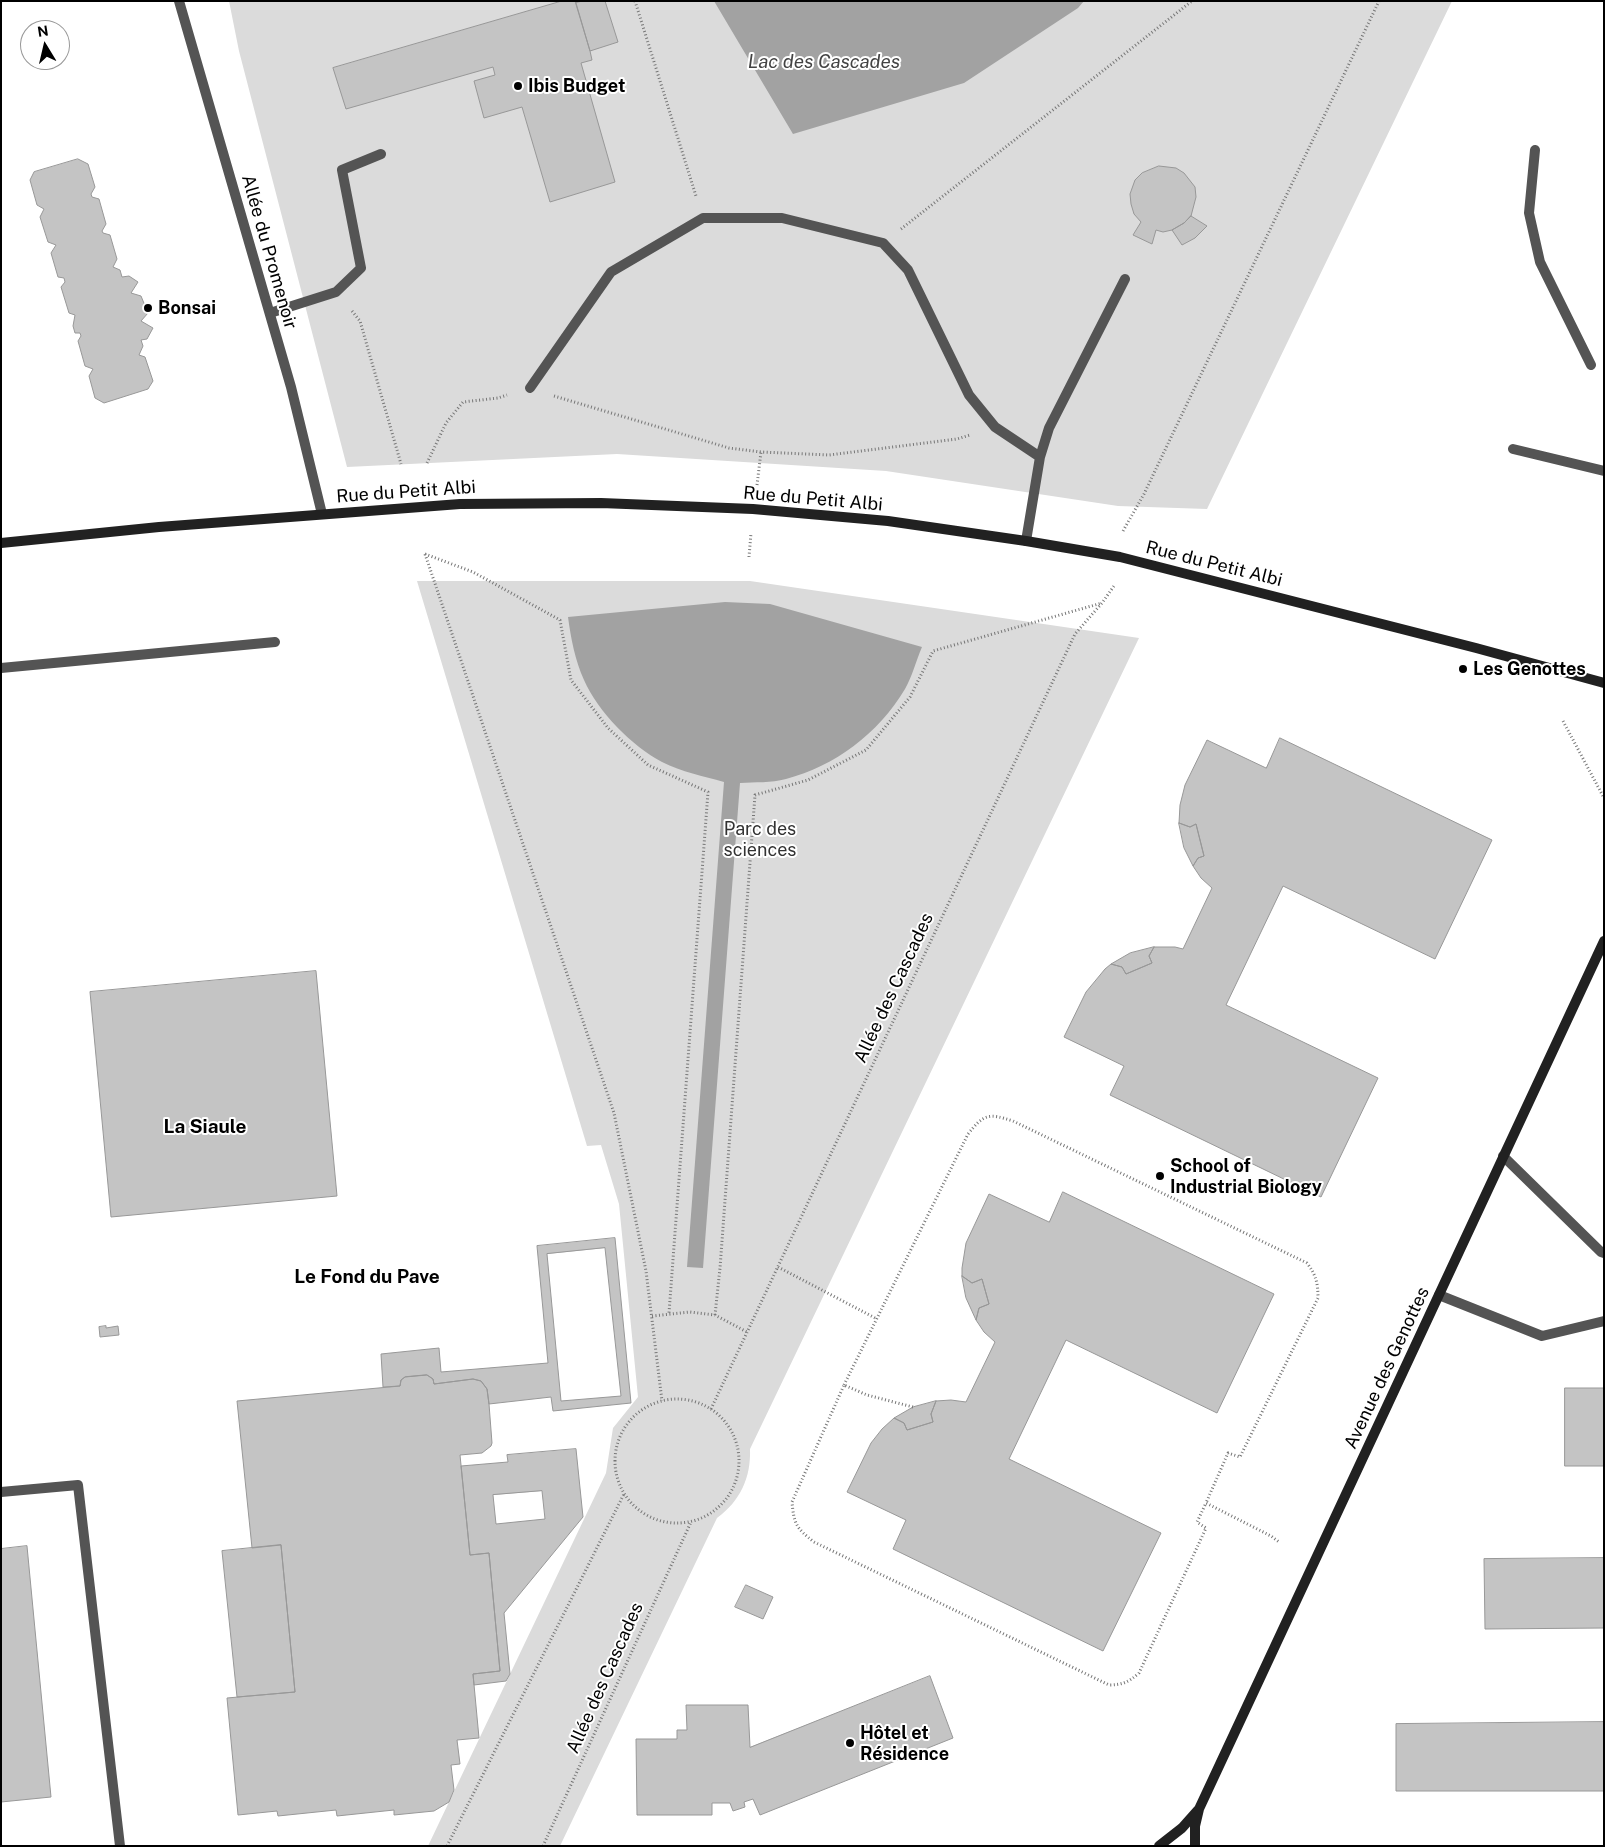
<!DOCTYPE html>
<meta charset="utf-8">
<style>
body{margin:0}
#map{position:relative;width:1605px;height:1847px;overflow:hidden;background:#fff;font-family:"Public Sans",sans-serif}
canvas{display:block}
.frame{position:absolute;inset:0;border:2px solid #000;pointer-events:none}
.north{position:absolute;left:20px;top:20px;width:50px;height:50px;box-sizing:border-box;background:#fff;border:1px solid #999;border-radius:50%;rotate:351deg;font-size:14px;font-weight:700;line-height:20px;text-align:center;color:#000}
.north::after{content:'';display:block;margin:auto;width:18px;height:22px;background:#000;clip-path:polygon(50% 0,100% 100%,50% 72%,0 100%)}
</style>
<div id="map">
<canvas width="1605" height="1847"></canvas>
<div class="frame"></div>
<div class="north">N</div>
</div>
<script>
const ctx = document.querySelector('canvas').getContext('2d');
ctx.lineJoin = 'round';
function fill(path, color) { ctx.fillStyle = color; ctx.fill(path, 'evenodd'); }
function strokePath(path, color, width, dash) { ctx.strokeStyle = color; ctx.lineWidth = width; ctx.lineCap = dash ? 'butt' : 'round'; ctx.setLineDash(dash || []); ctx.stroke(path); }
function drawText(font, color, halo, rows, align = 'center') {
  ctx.font = font + ' "Public Sans",sans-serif'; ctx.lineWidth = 4; ctx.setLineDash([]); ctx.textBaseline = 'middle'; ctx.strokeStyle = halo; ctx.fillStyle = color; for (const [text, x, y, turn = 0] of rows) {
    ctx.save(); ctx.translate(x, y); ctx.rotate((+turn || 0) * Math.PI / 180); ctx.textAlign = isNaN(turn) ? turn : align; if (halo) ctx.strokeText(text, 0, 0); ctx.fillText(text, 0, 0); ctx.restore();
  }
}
const green = new Path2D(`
 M 229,1 L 1452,1 L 1207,509 L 1118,506 L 886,471 L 617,454 L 347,467 L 239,51 Z
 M 417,581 L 750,581 L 1139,638 L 750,1449 C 751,1478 740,1501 717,1518 L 560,1846 L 428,1846 L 606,1473 L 613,1428 L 638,1397 L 619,1204 L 601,1145 L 587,1146 Z`);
const water = new Path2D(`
 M 714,1 L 1084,1 L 1078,8 L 964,83 L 793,134 Z
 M 725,602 L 770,604 L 922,647 C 916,661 912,677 905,689 C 878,734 835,766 786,779 C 771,783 755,782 740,783 L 703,1268 L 687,1267 L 724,782 C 703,776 682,772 662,762 C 632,746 598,712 584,680 C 575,660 571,639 568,617 Z`);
const building = new Path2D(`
 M 562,1 L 575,1 L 590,51 L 592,60 L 581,63 L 615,182 L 550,202 L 522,107 L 484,118 L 474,81 L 495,75 L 493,67 L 346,109 L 333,68 Z
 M 583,1 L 605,1 L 618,42 L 590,51 L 576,3 Z
 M 78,159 L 88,164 L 95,187 L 91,194 L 92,197 L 99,199 L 106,224 L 102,231 L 103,233 L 110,235 L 117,259 L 113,267 L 120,270 L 122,277 L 129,276 L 138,282 L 131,293 L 141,296 L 148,313 L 141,321 L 153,328 L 147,339 L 141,340 L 143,346 L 139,355 L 145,357 L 153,381 L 148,389 L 104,403 L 95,398 L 89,376 L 93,369 L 85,366 L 78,341 L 81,336 L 80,333 L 75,333 L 73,326 L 75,315 L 69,313 L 61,287 L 65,282 L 64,278 L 58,277 L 51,253 L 56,245 L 48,242 L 40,217 L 44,209 L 37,205 L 30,180 L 34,172 Z
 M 1159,166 L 1176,168 L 1184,173 L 1195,187 L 1196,197 L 1191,216 L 1184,223 L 1172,230 L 1163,232 L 1156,230 L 1152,244 L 1133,235 L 1141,222 L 1134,214 L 1131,204 L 1130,194 L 1135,180 L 1142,173 Z
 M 1191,216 L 1207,226 L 1195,238 L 1182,245 L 1172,230 L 1184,223 Z
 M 1280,738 L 1492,840 L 1435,959 L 1283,886 L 1226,1005 L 1378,1078 L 1321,1197 L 1110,1095 L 1124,1066 L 1064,1037 L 1086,992 L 1105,969 L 1111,964 L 1122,967 L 1126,974 L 1152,963 L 1149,956 L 1154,947 L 1175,947 L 1183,949 L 1212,888 L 1201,878 L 1193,866 L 1198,858 L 1204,856 L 1196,824 L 1190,827 L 1179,823 L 1180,805 L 1185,785 L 1207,740 L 1266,768 Z
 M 1179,823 L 1190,827 L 1196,824 L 1204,856 L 1198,858 L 1193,866 L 1184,848 Z
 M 1154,947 L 1149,956 L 1152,963 L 1126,974 L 1122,967 L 1111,964 L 1130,953 Z
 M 316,971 L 337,1196 L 111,1217 L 90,992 Z
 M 1063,1192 L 1274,1294 L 1217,1413 L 1066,1340 L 1009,1459 L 1161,1533 L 1103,1651 L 893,1549 L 906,1520 L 847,1492 L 871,1443 L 882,1429 L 894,1418 L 904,1423 L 907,1430 L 933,1422 L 931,1414 L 936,1401 L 951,1400 L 966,1402 L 995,1342 L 984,1332 L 976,1320 L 979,1308 L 989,1304 L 982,1279 L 972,1283 L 962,1276 L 962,1268 L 966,1243 L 989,1194 L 1049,1222 Z
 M 615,1238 L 631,1403 L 553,1411 L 551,1397 L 489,1404 L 487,1389 L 481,1381 L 473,1379 L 434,1384 L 433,1379 L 427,1375 L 405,1377 L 401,1380 L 400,1386 L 383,1387 L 381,1354 L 439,1348 L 441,1372 L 548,1363 L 537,1246 ZM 605,1248 L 621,1396 L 561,1401 L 547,1254 Z
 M 962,1276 L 972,1283 L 982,1279 L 989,1304 L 979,1308 L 976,1320 L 966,1298 Z
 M 106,1326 L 106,1328 L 118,1326 L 119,1335 L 100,1337 L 99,1327 Z
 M 427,1375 L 433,1379 L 434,1384 L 473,1379 L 481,1381 L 487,1389 L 489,1404 L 492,1443 L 491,1446 L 482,1453 L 460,1455 L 470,1555 L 489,1553 L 500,1671 L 473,1674 L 479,1738 L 457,1740 L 460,1764 L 451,1765 L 454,1790 L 449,1802 L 434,1811 L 394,1815 L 394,1810 L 337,1816 L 336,1810 L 278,1816 L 277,1811 L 238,1815 L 227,1698 L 295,1692 L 281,1545 L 252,1548 L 237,1401 L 400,1386 L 401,1380 L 405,1377 Z
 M 1565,1388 L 1604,1388 L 1604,1466 L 1565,1466 Z
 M 936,1401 L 931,1414 L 933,1422 L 907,1430 L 904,1423 L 894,1418 L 913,1407 Z
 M 576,1449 L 583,1517 L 504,1613 L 510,1674 L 506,1681 L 474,1685 L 473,1674 L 500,1671 L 489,1553 L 470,1555 L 461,1466 L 508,1462 L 507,1455 ZM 542,1491 L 545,1519 L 496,1524 L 493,1495 Z
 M 281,1545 L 295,1692 L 237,1697 L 222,1551 Z
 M 27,1546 L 51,1797 L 1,1802 L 1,1549 Z
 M 1604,1558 L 1604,1628 L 1485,1629 L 1484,1559 Z
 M 746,1585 L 773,1597 L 763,1619 L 735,1607 Z
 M 930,1676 L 953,1738 L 760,1815 L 753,1799 L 744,1802 L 745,1807 L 733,1811 L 730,1803 L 712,1803 L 712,1815 L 637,1815 L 636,1739 L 677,1739 L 677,1730 L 687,1730 L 686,1705 L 748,1705 L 750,1747 Z
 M 1604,1722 L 1604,1791 L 1396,1791 L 1396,1724 Z`);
const path = new Path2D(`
 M 635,1 L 696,196
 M 901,229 L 1192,1
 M 352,311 L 360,321 L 401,464
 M 554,396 L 729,448 L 761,452 L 829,455 L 957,439 L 970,435
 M 427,463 L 446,423 L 463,402 L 498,398 L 507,395
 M 757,485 L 761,452
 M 1123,531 L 1144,494 L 1379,1
 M 425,554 L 473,572 L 560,620 L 571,680 L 608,728 L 648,765 L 708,792 L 669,1313
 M 425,554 L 614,1113 L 646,1271 L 662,1401
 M 749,557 L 751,533
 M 1563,721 L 1604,798
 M 778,1267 L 877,1319
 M 715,1315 L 720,1268 L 755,795 L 808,780 L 866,750 L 910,697 L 933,651 L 1102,603
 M 652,1316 L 690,1312 L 715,1315 L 747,1332
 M 844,1385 L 968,1134 C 984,1114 988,1113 1013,1121 L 1307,1263 C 1316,1275 1318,1283 1318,1298 L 1240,1457 L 1228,1453 L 1206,1503
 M615 1461a62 62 0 1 1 124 0a62 62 0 1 1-124 0Z
 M 913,1407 L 867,1395 L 844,1385 L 792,1502 C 794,1524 796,1528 814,1542 L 1109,1685 C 1122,1685 1129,1682 1139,1673 L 1206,1528 L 1197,1522 L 1206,1503 L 1271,1536 L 1279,1542
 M 711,1409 L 1075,634 L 1102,603 L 1114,586
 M 447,1846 L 624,1494
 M 543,1846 L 691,1522`);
const lane = new Path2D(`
 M 1535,150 L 1529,213 L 1540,262 L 1591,365
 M 270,313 L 336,292 L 361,268 L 342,170 L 381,154
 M 530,388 L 611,272 L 703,218 L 782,218 L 883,243 L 908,270 L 969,395 L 995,427 L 1040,457
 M 1513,449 L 1604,471
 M 1026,541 L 1040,457 L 1049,428 L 1125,279
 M 1,668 L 275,642
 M 1503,1156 L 1601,1252 L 1604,1253
 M 1439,1295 L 1542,1336 L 1604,1321
 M 1,1492 L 78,1485 L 120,1846`);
const street = new Path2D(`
 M 179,1 L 291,387 L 322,514`);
const secondary = new Path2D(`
 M 1,543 L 159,527 L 460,504 L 601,503 L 753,509 L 888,521 L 1026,541 L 1120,557 L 1476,648 L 1604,683
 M 1159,1846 L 1182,1828 L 1198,1810
 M 1195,1846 L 1195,1826 L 1199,1809 L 1604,941`);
const markers = [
 [518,86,5,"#000"],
 [148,308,5,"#000"],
 [1463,669,5,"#000"],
 [1160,1176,5,"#000"],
 [850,1743,5,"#000"]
];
const poiNames = [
 ["Ibis Budget",528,86],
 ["Bonsai",158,308],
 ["Les Genottes",1473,669],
 ["School of",1170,1166],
 ["Industrial Biology",1170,1187],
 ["Hôtel et",860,1733],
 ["Résidence",860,1754]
];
const streetNames = [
 ["Allée du Promenoir",269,252,74],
 ["Rue du Petit Albi",406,492,-4],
 ["Rue du Petit Albi",813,499,5],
 ["Rue du Petit Albi",1214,564,14],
 ["Allée des Cascades",894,988,-65],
 ["Avenue des Genottes",1387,1368,-65],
 ["Allée des Cascades",605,1678,-66]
];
const parkNames = [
 ["Parc des",760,829],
 ["sciences",760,850]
];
const waterNames = [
 ["Lac des Cascades",824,62]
];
const neighbourhoodNames = [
 ["La Siaule",205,1127],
 ["Le Fond du Pave",367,1277]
];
fill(green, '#dbdbdb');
fill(water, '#a2a2a2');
fill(building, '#c4c4c4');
strokePath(building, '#989898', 1);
strokePath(path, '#767676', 3, [1, 2.5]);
strokePath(lane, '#545454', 10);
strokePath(street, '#545454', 10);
strokePath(secondary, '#212121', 10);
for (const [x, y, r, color] of markers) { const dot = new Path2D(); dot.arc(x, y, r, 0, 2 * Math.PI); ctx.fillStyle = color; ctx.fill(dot); strokePath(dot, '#fff', 2); }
drawText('bold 18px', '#000', '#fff', poiNames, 'left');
drawText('18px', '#000', '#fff', streetNames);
drawText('18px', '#323232', '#fff', parkNames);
drawText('italic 19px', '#434343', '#fff', waterNames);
drawText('bold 19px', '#000', '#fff', neighbourhoodNames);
</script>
